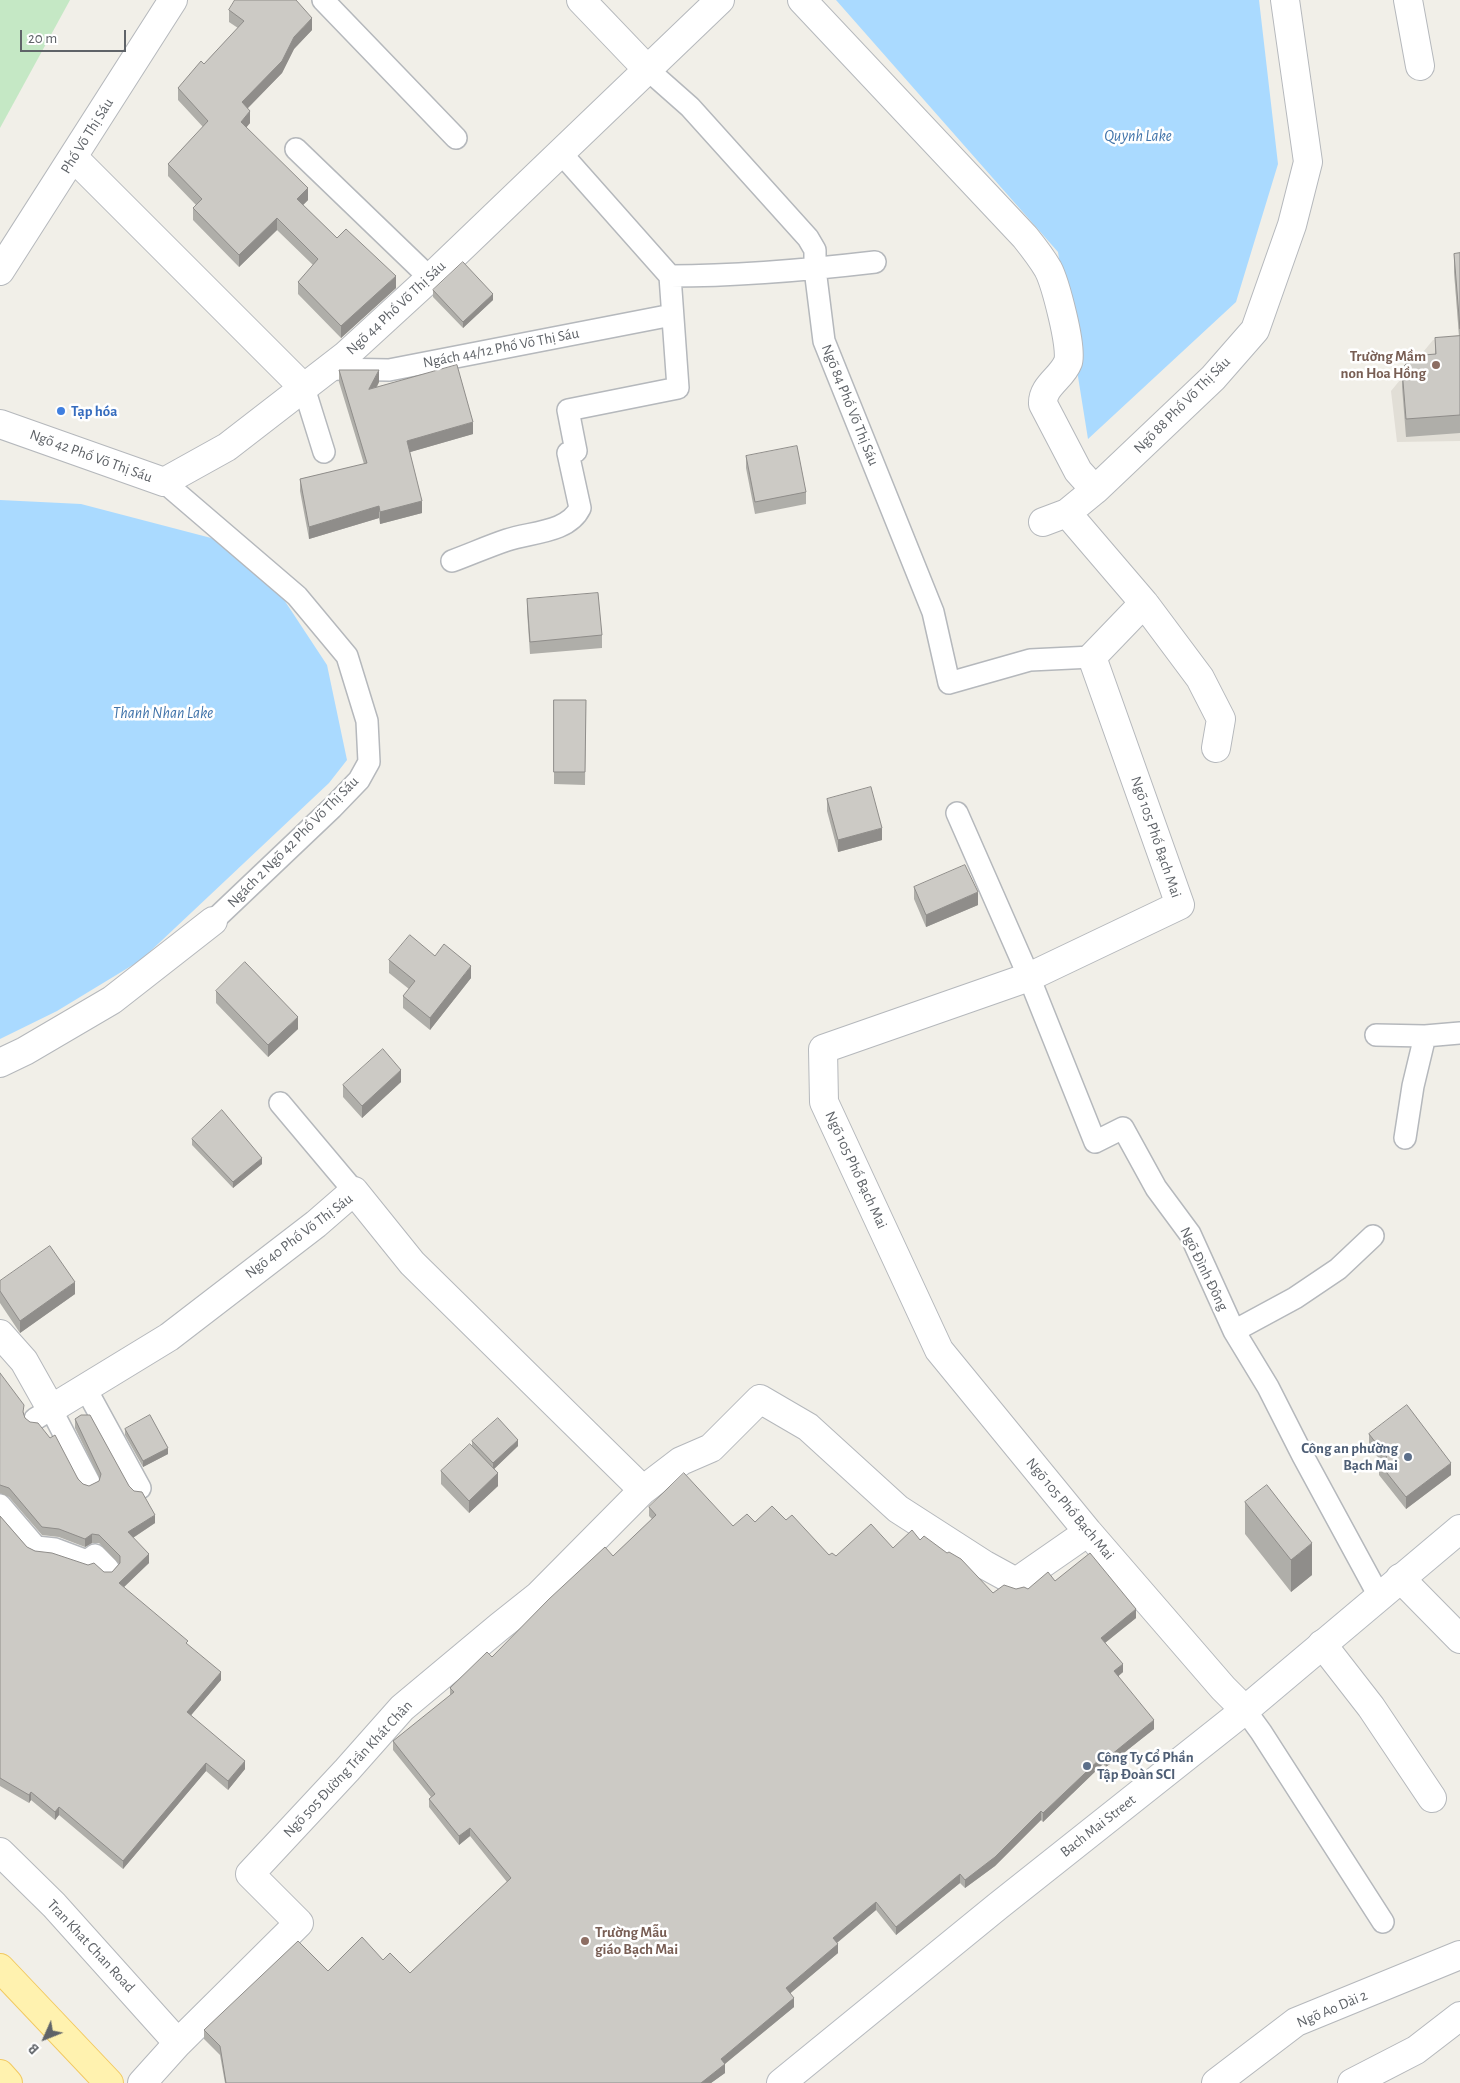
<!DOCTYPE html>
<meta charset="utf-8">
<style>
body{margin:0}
#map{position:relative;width:1460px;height:2083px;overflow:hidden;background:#f1efe8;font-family:"Alegreya Sans",sans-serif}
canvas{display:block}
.north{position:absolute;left:20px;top:2013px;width:50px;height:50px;-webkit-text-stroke:4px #fff;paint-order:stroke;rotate:226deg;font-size:14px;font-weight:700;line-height:20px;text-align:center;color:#5f6368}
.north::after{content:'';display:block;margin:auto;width:18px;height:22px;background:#5f6368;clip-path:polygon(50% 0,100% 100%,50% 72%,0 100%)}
.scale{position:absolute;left:20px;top:30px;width:106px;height:22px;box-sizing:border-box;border:2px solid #5f6368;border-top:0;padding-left:6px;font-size:15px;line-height:18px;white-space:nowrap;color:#5f6368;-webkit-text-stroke:4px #fff;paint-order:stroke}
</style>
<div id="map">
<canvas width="1460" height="2083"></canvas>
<div class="north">B</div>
<div class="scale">20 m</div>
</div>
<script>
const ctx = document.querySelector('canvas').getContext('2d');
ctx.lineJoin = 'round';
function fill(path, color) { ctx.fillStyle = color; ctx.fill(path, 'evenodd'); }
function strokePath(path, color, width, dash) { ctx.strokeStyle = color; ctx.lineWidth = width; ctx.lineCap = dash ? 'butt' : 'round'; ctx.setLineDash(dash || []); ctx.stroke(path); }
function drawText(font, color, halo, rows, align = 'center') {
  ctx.font = font + ' "Alegreya Sans",sans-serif'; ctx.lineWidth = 5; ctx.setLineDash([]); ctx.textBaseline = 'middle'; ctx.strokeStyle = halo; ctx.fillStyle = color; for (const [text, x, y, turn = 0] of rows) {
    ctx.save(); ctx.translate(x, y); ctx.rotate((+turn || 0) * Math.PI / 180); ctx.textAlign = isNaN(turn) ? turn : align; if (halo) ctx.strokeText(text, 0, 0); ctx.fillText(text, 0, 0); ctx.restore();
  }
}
const education = new Path2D(`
 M 1460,259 L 1460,441 L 1397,442 L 1391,391 L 1433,340 L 1459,335 L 1454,272 Z`);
const green = new Path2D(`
 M 0,0 L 70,0 L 0,128 Z`);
const water = new Path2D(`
 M 836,0 L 1259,0 L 1278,164 L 1236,302 L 1088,439 L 1058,252 Z
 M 0,500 L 81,504 L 215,539 L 273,583 L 327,665 L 347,760 L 329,783 L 141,960 L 57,1011 L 0,1039 Z`);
const service = new Path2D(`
 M 323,0 L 456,138
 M 647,69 L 690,107 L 808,238 L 815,250 L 815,269 L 824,341 L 933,612 L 949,683 L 1030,660 L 1092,657
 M 296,149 L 430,278
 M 670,276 C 739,276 807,270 875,262
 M 329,369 L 389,370 L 672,315
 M 304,388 L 324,452
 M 164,482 L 297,596 L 347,656 L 367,721 L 369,762 L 359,780 L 332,808 L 213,921
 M 452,561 C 471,554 489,546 507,540 C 530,532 568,533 580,508 L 568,453 L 576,451 L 568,410 L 678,388 L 670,276 L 560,152
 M 957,813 L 1029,977 L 1095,1142 L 1123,1128 L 1156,1188 L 1190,1234 L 1234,1331 L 1268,1387 L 1303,1456 L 1379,1596
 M 1376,1035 L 1425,1036 L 1413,1086 L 1405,1138
 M 1425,1036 L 1460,1033
 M 280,1103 L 354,1191
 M 1234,1331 L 1295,1298 L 1338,1269 L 1373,1236
 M 86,1389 L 140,1488
 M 35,1419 L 51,1409 L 89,1482
 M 0,1505 L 36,1547 L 55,1549 L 87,1561 L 95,1555 L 108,1568
 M 1245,1710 L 1261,1732 L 1383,1922`);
const minor = new Path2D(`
 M 581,0 L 647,69
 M 802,0 L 1025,237 C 1033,247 1041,257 1048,269 C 1055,282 1073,349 1068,362 C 1062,378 1042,386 1043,404 L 1078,471 L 1095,490
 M 1408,0 L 1420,66
 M 74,158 L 304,388
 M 0,424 L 164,482 L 227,447 L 346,355 L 430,278 L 720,0
 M 1043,522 L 1067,513
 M 1144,603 L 1092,657 L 1180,905 L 1029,977 L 823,1049 L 824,1102 L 939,1350 L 1088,1532 L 1223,1688 L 1245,1710
 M 1216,748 L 1221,719 L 1200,678 L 1144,603 L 1067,513 L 1095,490 L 1213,378 L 1255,330 L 1292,225 L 1308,162 L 1285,0
 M 0,1063 L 25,1051 L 112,1000 L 213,921
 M 0,1334 L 24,1361 L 51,1409 L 169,1337 L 316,1224 L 354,1191 L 412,1263 L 643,1490
 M 1400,1578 L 1460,1639
 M 1322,1644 L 1371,1707 L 1432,1798
 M 0,1852 L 54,1905 L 178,2043
 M 142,2083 L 178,2043 L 299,1923 L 250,1874 L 347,1770 L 402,1708 L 499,1627 L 538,1596 L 643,1490 L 681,1461 L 711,1448 L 760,1399 L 808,1427 L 898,1509 L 985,1565 L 1016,1582 L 1088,1532
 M 1216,2083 L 1296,2022 L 1460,1955
 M 1352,2083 L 1416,2050 L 1460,2016`);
const tertiary = new Path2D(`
 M 0,271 L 173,0`);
const secondary = new Path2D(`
 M 781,2083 L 998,1906 L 1245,1710 L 1460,1529`);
const primary = new Path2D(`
 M 0,1968 L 109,2083
 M 0,2074 L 8,2083`);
const wall = new Path2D(`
 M 229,10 L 312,30 L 294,49 L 282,73 L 248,108 L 250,123 L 246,127 L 308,200 L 303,205 L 337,238 L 396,288 L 341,338 L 298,294 L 298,282 L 313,265 L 277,230 L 239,267 L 193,220 L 193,208 L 196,205 L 168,176 L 168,164 L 203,127 L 178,100 L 178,88 L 204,64 L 238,28 L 229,22 Z
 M 1460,253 L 1460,433 L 1406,437 L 1402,387 L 1402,369 L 1435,354 L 1435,338 L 1459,336 L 1454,272 L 1454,254 Z
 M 433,290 L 493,300 L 463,328 L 433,297 Z
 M 339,370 L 379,382 L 377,387 L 473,434 L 410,452 L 422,513 L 380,524 L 379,518 L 309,539 L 300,491 L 300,479 L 364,464 L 339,382 Z
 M 746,456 L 806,492 L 806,504 L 755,514 L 746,468 Z
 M 527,599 L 602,635 L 602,648 L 530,654 L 527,611 Z
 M 554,700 L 586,700 L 585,785 L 554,784 Z
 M 827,799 L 882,840 L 838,852 L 827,811 Z
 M 914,887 L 978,905 L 926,927 L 914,899 Z
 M 435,956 L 471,978 L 430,1030 L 403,1008 L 403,996 L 409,989 L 389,973 L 389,960 Z
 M 216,991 L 298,1029 L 268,1057 L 216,1003 Z
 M 401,1082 L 362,1118 L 343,1097 L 343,1085 Z
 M 192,1139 L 262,1164 L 233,1188 L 192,1145 Z
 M 0,1281 L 75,1294 L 20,1333 L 0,1303 Z
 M 0,1373 L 24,1413 L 24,1415 L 25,1418 L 83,1484 L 89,1486 L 99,1481 L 100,1479 L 75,1428 L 75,1419 L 129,1486 L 155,1523 L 133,1538 L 149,1563 L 123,1587 L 188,1645 L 221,1680 L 191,1715 L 245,1769 L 228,1790 L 206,1771 L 123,1869 L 59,1815 L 55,1820 L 31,1800 L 29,1803 L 0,1786 L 0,1516 L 27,1547 L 35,1551 L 104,1572 L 112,1572 L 119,1564 L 99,1543 L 92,1543 L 85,1547 L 59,1537 L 42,1535 L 9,1497 L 0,1493 Z
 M 125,1429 L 168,1454 L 143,1467 L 125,1435 Z
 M 1369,1434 L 1451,1475 L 1406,1509 L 1379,1475 L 1379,1463 L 1381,1461 L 1369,1446 Z
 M 472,1441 L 518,1446 L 494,1469 L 498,1486 L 469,1513 L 441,1484 L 441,1471 L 472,1446 Z
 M 1245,1502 L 1312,1575 L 1291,1592 L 1245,1534 Z
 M 649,1507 L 733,1526 L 755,1522 L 786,1520 L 829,1555 L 836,1556 L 893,1548 L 920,1540 L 993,1593 L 1016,1589 L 1028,1589 L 1055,1581 L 1136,1618 L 1105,1643 L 1123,1672 L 1118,1676 L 1154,1729 L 1106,1767 L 1103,1764 L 1043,1822 L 1041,1820 L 995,1866 L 965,1888 L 960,1883 L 896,1935 L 876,1910 L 837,1943 L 838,1953 L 790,1993 L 794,2007 L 725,2064 L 725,2073 L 711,2083 L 225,2083 L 220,2055 L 204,2039 L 204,2030 L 328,1971 L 383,1960 L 410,1973 L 507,1882 L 470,1836 L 459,1845 L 429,1807 L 429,1799 L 431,1797 L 393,1750 L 393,1741 L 450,1696 L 450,1688 L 492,1657 L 613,1556 L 652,1519 L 649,1516 Z`);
const shadedWall = new Path2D(`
 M 312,18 L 312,30 L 294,49 L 282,73 L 242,114 L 242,102 L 294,37 Z
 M 250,111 L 250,123 L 241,134 L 241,122 Z
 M 308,188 L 308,200 L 297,211 L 297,199 Z
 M 277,218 L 277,230 L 239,267 L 239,255 Z
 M 396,276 L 396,288 L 341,338 L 341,326 Z
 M 493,294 L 493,300 L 463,328 L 463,322 Z
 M 379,370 L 379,382 L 369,401 L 369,389 Z
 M 473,422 L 473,434 L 407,453 L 407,441 Z
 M 422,501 L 422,513 L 380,524 L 380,512 Z
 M 379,506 L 379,518 L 309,539 L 309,527 Z
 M 882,828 L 882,840 L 838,852 L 838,840 Z
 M 978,892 L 978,905 L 926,927 L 926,915 Z
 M 471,966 L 471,978 L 430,1030 L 430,1018 Z
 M 298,1017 L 298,1029 L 268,1057 L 268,1045 Z
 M 401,1070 L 401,1082 L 362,1118 L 362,1106 Z
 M 262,1158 L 262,1164 L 233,1188 L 233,1182 Z
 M 75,1282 L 75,1294 L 20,1333 L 20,1321 Z
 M 518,1440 L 518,1446 L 493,1470 L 493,1463 Z
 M 168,1448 L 168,1454 L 143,1467 L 143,1461 Z
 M 1451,1463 L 1451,1475 L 1406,1509 L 1406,1497 Z
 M 498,1473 L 498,1486 L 469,1513 L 469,1501 Z
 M 155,1515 L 155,1523 L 128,1541 L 128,1532 Z
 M 92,1534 L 92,1543 L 85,1547 L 85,1539 Z
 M 1312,1543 L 1312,1575 L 1291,1592 L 1291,1560 Z
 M 149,1554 L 149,1563 L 119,1592 L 119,1583 Z
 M 1136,1609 L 1136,1618 L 1101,1646 L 1101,1638 Z
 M 1123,1664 L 1123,1672 L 1114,1680 L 1114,1671 Z
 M 221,1672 L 221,1680 L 187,1720 L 187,1712 Z
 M 1154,1720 L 1154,1729 L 1106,1767 L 1106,1759 Z
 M 1103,1756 L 1103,1764 L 1043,1822 L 1043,1813 Z
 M 245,1761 L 245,1769 L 228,1790 L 228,1781 Z
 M 206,1763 L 206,1771 L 123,1869 L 123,1861 Z
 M 31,1792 L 31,1800 L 29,1803 L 29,1795 Z
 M 59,1807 L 59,1815 L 55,1820 L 55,1812 Z
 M 1041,1811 L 1041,1820 L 995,1866 L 965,1888 L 965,1880 Z
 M 470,1828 L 470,1836 L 459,1845 L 459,1836 Z
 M 960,1874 L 960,1883 L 896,1935 L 896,1927 Z
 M 876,1902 L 876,1910 L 833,1946 L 833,1938 Z
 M 838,1944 L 838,1953 L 786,1997 L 786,1988 Z
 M 794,1998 L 794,2007 L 721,2067 L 721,2059 Z
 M 725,2064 L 725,2073 L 711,2083 L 701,2083 Z`);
const building = new Path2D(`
 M 235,0 L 296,0 L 312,18 L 294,37 L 282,61 L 242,102 L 250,111 L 241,122 L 308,188 L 297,199 L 337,238 L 346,229 L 396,276 L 341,326 L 298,282 L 318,259 L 277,218 L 239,255 L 193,208 L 202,199 L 168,164 L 208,121 L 178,88 L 201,61 L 204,64 L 244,21 L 229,10 Z
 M 1460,253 L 1460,329 L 1454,254 Z
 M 463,262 L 493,294 L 463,322 L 433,290 Z
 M 1460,336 L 1460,415 L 1406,419 L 1402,369 L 1412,356 L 1436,354 L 1435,338 Z
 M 457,365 L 473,422 L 407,441 L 422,501 L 380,512 L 379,506 L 309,527 L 300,479 L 367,463 L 339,370 L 379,370 L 369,389 Z
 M 797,446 L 806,492 L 755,502 L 746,456 Z
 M 598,593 L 602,635 L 530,642 L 527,599 Z
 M 554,700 L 586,700 L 585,772 L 554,772 Z
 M 871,787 L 882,828 L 838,840 L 827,799 Z
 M 965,865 L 978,892 L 926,915 L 914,887 Z
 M 410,935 L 435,956 L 444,944 L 471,966 L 430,1018 L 403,996 L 415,981 L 389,960 Z
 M 245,962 L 298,1017 L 268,1045 L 216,991 Z
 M 383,1049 L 401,1070 L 362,1106 L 343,1085 Z
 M 222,1110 L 262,1158 L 233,1182 L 192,1139 Z
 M 50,1246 L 75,1282 L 20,1321 L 0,1291 L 0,1281 Z
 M 0,1373 L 24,1405 L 23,1412 L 25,1418 L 30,1422 L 38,1423 L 50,1438 L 55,1435 L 78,1479 L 83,1484 L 89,1486 L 99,1481 L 101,1474 L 75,1419 L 81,1415 L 90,1415 L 129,1486 L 134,1491 L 142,1492 L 155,1515 L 128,1532 L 149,1554 L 119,1583 L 188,1641 L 186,1643 L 221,1672 L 187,1712 L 245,1761 L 228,1781 L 206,1763 L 123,1861 L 59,1807 L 55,1812 L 31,1792 L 29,1795 L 0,1778 L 0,1516 L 27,1547 L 35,1551 L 52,1553 L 88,1565 L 94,1563 L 104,1572 L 112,1572 L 120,1563 L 120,1556 L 99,1535 L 92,1534 L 85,1539 L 59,1529 L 42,1527 L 9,1488 L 0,1485 Z
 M 1407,1405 L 1451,1463 L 1406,1497 L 1379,1463 L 1387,1457 L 1369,1434 Z
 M 150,1415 L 168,1448 L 143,1461 L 125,1429 Z
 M 498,1418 L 518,1440 L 493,1463 L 472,1441 Z
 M 470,1444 L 498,1473 L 469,1501 L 441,1471 Z
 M 684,1473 L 733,1526 L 747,1514 L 755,1522 L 772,1506 L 786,1520 L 792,1515 L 829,1555 L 832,1553 L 836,1556 L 871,1524 L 893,1548 L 912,1530 L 920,1540 L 924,1536 L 947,1553 L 949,1552 L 961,1559 L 993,1593 L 1004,1585 L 1016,1589 L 1024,1587 L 1028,1589 L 1048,1572 L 1055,1581 L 1090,1553 L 1136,1609 L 1101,1638 L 1123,1664 L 1114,1671 L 1154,1720 L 1106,1759 L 1103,1756 L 1043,1813 L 1041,1811 L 995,1857 L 965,1880 L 960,1874 L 896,1927 L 876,1902 L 833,1938 L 838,1944 L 786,1988 L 794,1998 L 721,2059 L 725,2064 L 701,2083 L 226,2083 L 220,2046 L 204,2030 L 298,1941 L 328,1971 L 362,1937 L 383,1960 L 390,1953 L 410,1973 L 511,1878 L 470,1828 L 459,1836 L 429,1799 L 435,1794 L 393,1741 L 454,1692 L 450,1688 L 487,1652 L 492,1657 L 549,1599 L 605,1547 L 613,1556 L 656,1515 L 649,1507 Z
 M 1267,1485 L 1312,1543 L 1291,1560 L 1245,1502 Z`);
const markers = [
 [1436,365,5,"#8d6e63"],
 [61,411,5,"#3f7fe0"],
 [1408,1457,5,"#5c6f8a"],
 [1087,1766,5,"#5c6f8a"],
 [585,1941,5,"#8d6e63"]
];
const streetNames = [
 ["Phố Võ Thị Sáu",87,136,-58],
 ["Ngõ 44 Phố Võ Thị Sáu",396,308,-43],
 ["Ngách 44/12 Phố Võ Thị Sáu",501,348,-11],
 ["Ngõ 84 Phố Võ Thị Sáu",850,405,68],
 ["Ngõ 88 Phố Võ Thị Sáu",1182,405,-45],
 ["Ngõ 42 Phố Võ Thị Sáu",91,456,20],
 ["Ngõ 105 Phố Bạch Mai",1156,837,71],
 ["Ngách 2 Ngõ 42 Phố Võ Thị Sáu",293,842,-45],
 ["Ngõ 105 Phố Bạch Mai",856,1170,65],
 ["Ngõ 40 Phố Võ Thị Sáu",299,1236,-37],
 ["Ngõ Đình Đông",1204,1269,64],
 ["Ngõ 105 Phố Bạch Mai",1070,1509,50],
 ["Ngõ 505 Đường Trần Khát Chân",348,1769,-47],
 ["Bach Mai Street",1098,1826,-38],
 ["Tran Khat Chan Road",91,1946,47],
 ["Ngõ Ao Dài 2",1332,2009,-23]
];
const educationNames = [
 ["Trường Mầm",1426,356],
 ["non Hoa Hồng",1426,373],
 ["Trường Mẫu",595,1932,"left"],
 ["giáo Bạch Mai",595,1949,"left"]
];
const shopNames = [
 ["Tạp hóa",71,411]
];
const serviceNames = [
 ["Công an phường",1398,1448],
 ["Bạch Mai",1398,1465],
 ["Công Ty Cổ Phần",1097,1757,"left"],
 ["Tập Đoàn SCI",1097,1774,"left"]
];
const waterNames = [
 ["Quynh Lake",1138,136],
 ["Thanh Nhan Lake",163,713]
];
fill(education, '#e1ded6');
fill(green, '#c5e8c5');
fill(water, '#aadaff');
strokePath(service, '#b5b8bc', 24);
strokePath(minor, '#b5b8bc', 30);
strokePath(tertiary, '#b5b8bc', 30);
strokePath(secondary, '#b6babf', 30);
strokePath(primary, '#f2c960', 30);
strokePath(service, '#fff', 21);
strokePath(minor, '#fff', 28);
strokePath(tertiary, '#fff', 28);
strokePath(secondary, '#fff', 28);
strokePath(primary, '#fff2af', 28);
fill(wall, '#afaea9');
fill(shadedWall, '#8f8d8a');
fill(building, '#cccac5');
strokePath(building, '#8f8d8a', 1);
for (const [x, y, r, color] of markers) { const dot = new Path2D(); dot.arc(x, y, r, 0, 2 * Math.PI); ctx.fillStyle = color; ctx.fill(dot); strokePath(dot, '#fff', 2); }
drawText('15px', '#5f6368', '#fff', streetNames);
drawText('bold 15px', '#785e54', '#fff', educationNames, 'right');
drawText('bold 15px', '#366cbe', '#fff', shopNames, 'left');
drawText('bold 15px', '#4e5e75', '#fff', serviceNames, 'right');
drawText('italic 16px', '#4174aa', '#fff', waterNames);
</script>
